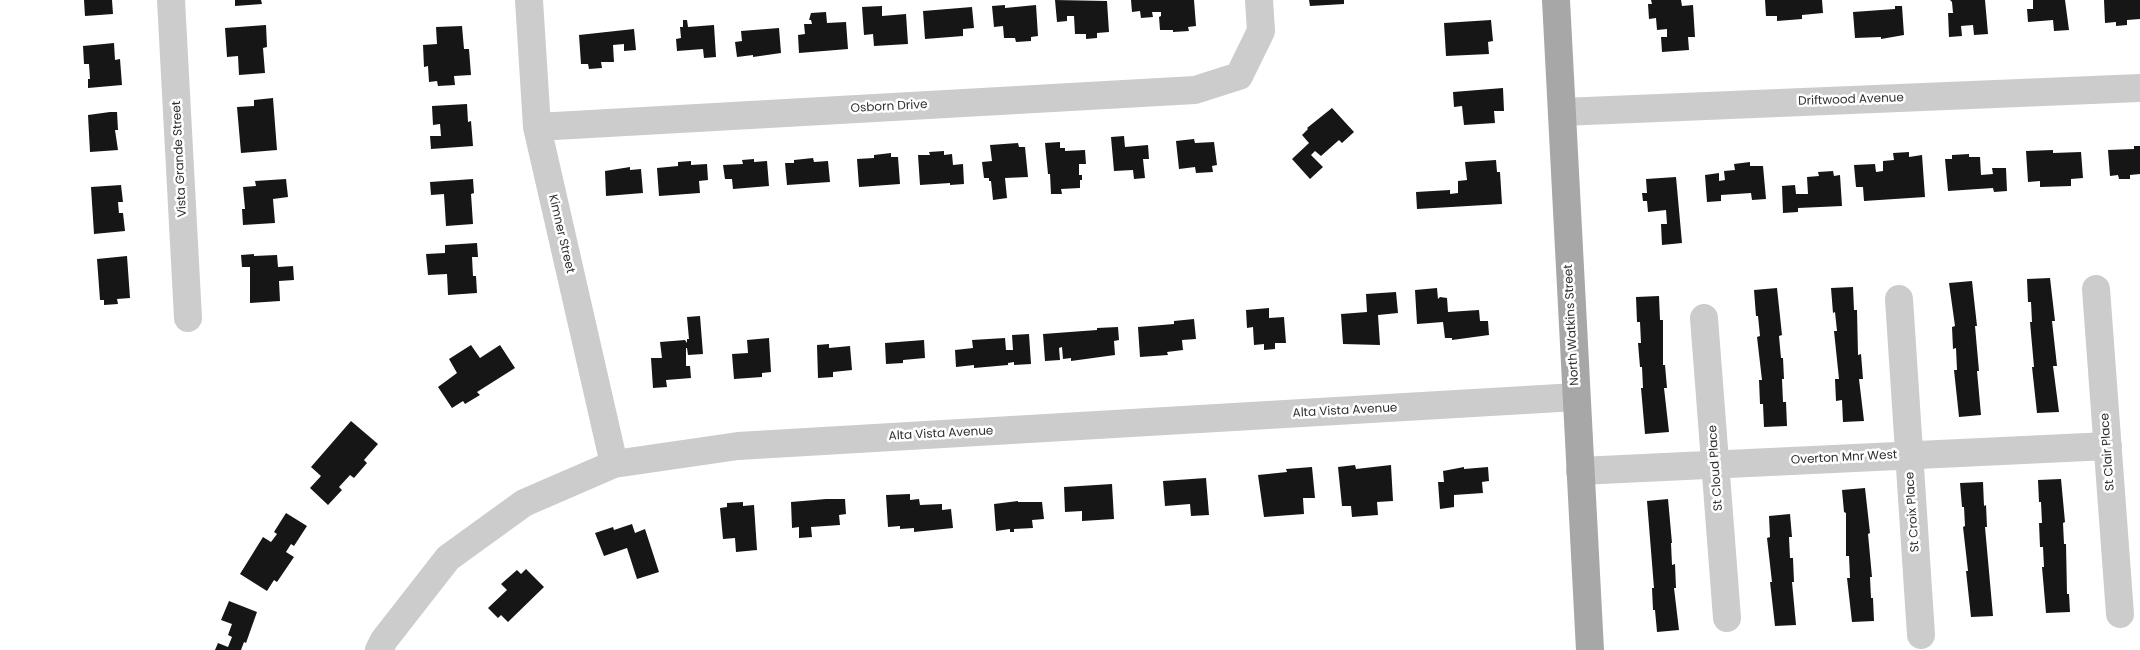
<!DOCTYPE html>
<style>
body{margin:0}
canvas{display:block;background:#fff}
</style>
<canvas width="2140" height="650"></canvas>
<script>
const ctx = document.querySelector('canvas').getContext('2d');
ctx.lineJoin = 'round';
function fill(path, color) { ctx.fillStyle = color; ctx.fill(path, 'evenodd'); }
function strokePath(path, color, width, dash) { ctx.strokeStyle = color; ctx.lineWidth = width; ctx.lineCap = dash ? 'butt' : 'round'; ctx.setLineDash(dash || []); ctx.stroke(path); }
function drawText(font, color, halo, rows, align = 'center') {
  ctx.font = font + ' Poppins,sans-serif'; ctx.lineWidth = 5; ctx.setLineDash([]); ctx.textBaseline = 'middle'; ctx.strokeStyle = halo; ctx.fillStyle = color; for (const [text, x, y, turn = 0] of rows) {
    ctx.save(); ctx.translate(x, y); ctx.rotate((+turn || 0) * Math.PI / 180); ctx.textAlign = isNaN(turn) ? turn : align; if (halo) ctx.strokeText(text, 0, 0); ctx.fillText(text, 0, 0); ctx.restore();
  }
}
const building = new Path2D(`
 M 84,0 L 112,0 L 113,14 L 85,16 Z
 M 235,0 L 261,0 L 262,4 L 235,6 Z
 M 1055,0 L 1107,1 L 1109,32 L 1097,33 L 1097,38 L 1086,39 L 1086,34 L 1075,34 L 1074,16 L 1067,16 L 1067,21 L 1057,22 Z
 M 1131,0 L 1194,0 L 1196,26 L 1188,27 L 1189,31 L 1173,32 L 1173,30 L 1160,30 L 1159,17 L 1161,16 L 1161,12 L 1152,12 L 1153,17 L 1141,18 L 1140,11 L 1132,12 Z
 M 1309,0 L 1344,0 L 1344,4 L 1310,6 Z
 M 1651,0 L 1681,0 L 1682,6 L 1693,5 L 1695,37 L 1688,37 L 1689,50 L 1662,52 L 1661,37 L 1667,37 L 1667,29 L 1657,30 L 1656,18 L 1649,19 L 1648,4 L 1652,4 Z
 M 1765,0 L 1822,0 L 1823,13 L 1802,15 L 1802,19 L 1777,21 L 1777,16 L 1766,16 Z
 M 1950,0 L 1985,0 L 1988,34 L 1974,35 L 1973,25 L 1961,26 L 1962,36 L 1949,37 L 1948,13 L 1953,13 L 1952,2 Z
 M 2033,0 L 2065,0 L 2069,30 L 2054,31 L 2053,20 L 2028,22 L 2027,9 L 2033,9 Z
 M 2104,0 L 2140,0 L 2140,19 L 2127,20 L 2127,25 L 2116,26 L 2116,22 L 2105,23 Z
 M 1005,5 L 1005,8 L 1036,5 L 1038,36 L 1031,37 L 1031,41 L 1016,42 L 1015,38 L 1004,38 L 1003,26 L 994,27 L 992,6 Z
 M 882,6 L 882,16 L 906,14 L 908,44 L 874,46 L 873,34 L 864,35 L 862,7 Z
 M 1895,6 L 1902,6 L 1904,35 L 1881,39 L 1881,37 L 1855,38 L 1853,12 L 1895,9 Z
 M 972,7 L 974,28 L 963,29 L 963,36 L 925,39 L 923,11 Z
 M 826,12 L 827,23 L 846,22 L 848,49 L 799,53 L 798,35 L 805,34 L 804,24 L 812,24 L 811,20 L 809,20 L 811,13 Z
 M 683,20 L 687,20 L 688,27 L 714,25 L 716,57 L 704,58 L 703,49 L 677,51 L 676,39 L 681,38 L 680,27 L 683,27 Z
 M 1491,20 L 1493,41 L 1488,42 L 1489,54 L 1446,56 L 1444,23 Z
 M 266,25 L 267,47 L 263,48 L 265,73 L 239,75 L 238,56 L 227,57 L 225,28 Z
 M 462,26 L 464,49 L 469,49 L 471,75 L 454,76 L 455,85 L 438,86 L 437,81 L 429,82 L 428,66 L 424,67 L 423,45 L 437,44 L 436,27 Z
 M 779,28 L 781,53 L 753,57 L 753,55 L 737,57 L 735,42 L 742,41 L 741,31 Z
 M 634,29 L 636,50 L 624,51 L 624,44 L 613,45 L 614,62 L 601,62 L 602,68 L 589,69 L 588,64 L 581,64 L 579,35 Z
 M 114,43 L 115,60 L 120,59 L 122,85 L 88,88 L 88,79 L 90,79 L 89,64 L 84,64 L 83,46 Z
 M 1503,88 L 1504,111 L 1494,111 L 1495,123 L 1464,125 L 1462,106 L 1454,107 L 1453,92 Z
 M 273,98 L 277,150 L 241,153 L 237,107 L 254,106 L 254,100 Z
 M 467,104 L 468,122 L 471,121 L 473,146 L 431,149 L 430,136 L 441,136 L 440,124 L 433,125 L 432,106 Z
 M 1332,108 L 1354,132 L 1342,143 L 1339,140 L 1321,156 L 1315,151 L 1311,155 L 1323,167 L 1310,179 L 1292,159 L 1309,143 L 1302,135 L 1308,129 L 1307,128 Z
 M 110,112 L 117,112 L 118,130 L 115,130 L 118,150 L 90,152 L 88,115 Z
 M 1124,136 L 1125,147 L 1148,145 L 1149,159 L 1143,159 L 1145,178 L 1134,179 L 1133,170 L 1114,171 L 1111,137 Z
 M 1194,139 L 1195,143 L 1214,142 L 1217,165 L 1212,166 L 1213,172 L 1196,173 L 1195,167 L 1179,169 L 1176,141 Z
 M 1060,142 L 1060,148 L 1065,148 L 1065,151 L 1085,150 L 1086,164 L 1079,164 L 1079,175 L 1082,175 L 1082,180 L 1080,180 L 1080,188 L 1061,189 L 1062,194 L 1051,194 L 1050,174 L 1048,174 L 1045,143 Z
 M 1018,143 L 1019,147 L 1025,147 L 1028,177 L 1005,178 L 1007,198 L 993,200 L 991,181 L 989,181 L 989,178 L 984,178 L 982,162 L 992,161 L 990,145 Z
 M 2134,146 L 2140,146 L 2140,174 L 2130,175 L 2130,179 L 2119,179 L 2118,175 L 2110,176 L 2108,150 L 2134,149 Z
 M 2053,150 L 2053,153 L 2081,152 L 2083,178 L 2071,179 L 2071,186 L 2040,187 L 2040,181 L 2028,182 L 2026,151 Z
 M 944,151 L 944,155 L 952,154 L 953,165 L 963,164 L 964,184 L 950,185 L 950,183 L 920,185 L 918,155 L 930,155 L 929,152 Z
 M 1909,152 L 1909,157 L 1922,155 L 1925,197 L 1864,201 L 1863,187 L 1856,187 L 1854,165 L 1875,164 L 1876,172 L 1883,171 L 1883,161 L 1894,160 L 1893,153 Z
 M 891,153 L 891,157 L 898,157 L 900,184 L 859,187 L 857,159 L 874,158 L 874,155 Z
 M 1969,154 L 1969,157 L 1980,157 L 1981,175 L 1993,174 L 1992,168 L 2006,168 L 2007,191 L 1994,192 L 1993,188 L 1948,191 L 1945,159 L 1952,159 L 1952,155 Z
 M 813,158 L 814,162 L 828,161 L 830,182 L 787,185 L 785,163 L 794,163 L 794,160 Z
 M 754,159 L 754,162 L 767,161 L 769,186 L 733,189 L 732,179 L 725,179 L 723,165 L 743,164 L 742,160 Z
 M 1496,160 L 1497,172 L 1500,172 L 1502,204 L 1417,209 L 1416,192 L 1450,190 L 1450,194 L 1458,193 L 1458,181 L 1467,180 L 1465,162 Z
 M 691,161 L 691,165 L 707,164 L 708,180 L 699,181 L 700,193 L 659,196 L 657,168 L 678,166 L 678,162 Z
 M 1750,162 L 1750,166 L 1763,166 L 1766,199 L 1752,200 L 1751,193 L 1721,195 L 1721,201 L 1707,202 L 1705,175 L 1719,173 L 1719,181 L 1725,180 L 1724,171 L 1735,170 L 1734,164 Z
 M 630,167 L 630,170 L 641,169 L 643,193 L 606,196 L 605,171 Z
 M 1833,171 L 1834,176 L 1840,175 L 1842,206 L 1798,208 L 1798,212 L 1783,213 L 1782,186 L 1795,185 L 1796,194 L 1808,194 L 1807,177 L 1819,176 L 1818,172 Z
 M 1676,177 L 1682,243 L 1662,245 L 1661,224 L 1667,224 L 1666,210 L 1648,212 L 1647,201 L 1643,201 L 1642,193 L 1647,193 L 1646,179 Z
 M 286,179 L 288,197 L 273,199 L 275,223 L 243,225 L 242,209 L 245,209 L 243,187 L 256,186 L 255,181 Z
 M 473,179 L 474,193 L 471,194 L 473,224 L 446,226 L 444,194 L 431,195 L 430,182 Z
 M 121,185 L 123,202 L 118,202 L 119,213 L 123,213 L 125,231 L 94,234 L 91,187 Z
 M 477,243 L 478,257 L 472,257 L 473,276 L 476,276 L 477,293 L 448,295 L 447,274 L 428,275 L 426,254 L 445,253 L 445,245 Z
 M 254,254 L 254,256 L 277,255 L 278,267 L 293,266 L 294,280 L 279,281 L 280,301 L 250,303 L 250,267 L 242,267 L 241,255 Z
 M 127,256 L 130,298 L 117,299 L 118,304 L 104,305 L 104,300 L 100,300 L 97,259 Z
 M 2050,278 L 2055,321 L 2052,321 L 2057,366 L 2053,366 L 2059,412 L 2037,413 L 2032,367 L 2034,367 L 2030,322 L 2032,322 L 2031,302 L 2028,302 L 2027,279 Z
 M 1972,281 L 1977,326 L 1975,326 L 1979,371 L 1977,371 L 1981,415 L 1959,417 L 1954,370 L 1957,370 L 1956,348 L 1953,349 L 1952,327 L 1955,326 L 1949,283 Z
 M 1853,287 L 1854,310 L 1857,310 L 1858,355 L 1861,354 L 1863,379 L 1859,379 L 1864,421 L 1843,422 L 1842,400 L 1836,401 L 1835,379 L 1839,379 L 1834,331 L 1837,331 L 1835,312 L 1833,313 L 1831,288 Z
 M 1437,288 L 1438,299 L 1440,297 L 1447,298 L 1448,312 L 1479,310 L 1480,321 L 1488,321 L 1489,335 L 1452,340 L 1452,338 L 1445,338 L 1443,322 L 1417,324 L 1415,290 Z
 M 1777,288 L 1782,335 L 1779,336 L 1781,358 L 1783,358 L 1784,379 L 1782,379 L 1783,402 L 1786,402 L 1787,426 L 1764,427 L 1763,404 L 1760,404 L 1759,380 L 1762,380 L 1757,337 L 1760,336 L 1758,316 L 1756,316 L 1754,290 Z
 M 1396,292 L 1398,313 L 1378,315 L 1380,345 L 1343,344 L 1341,314 L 1367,312 L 1366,294 Z
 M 1659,296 L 1660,320 L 1663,320 L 1663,365 L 1665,365 L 1667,388 L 1664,388 L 1669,432 L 1645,434 L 1641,388 L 1643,388 L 1642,367 L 1640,367 L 1638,343 L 1641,343 L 1640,322 L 1637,322 L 1636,297 Z
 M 1269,308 L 1269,318 L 1284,317 L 1286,343 L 1275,343 L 1275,349 L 1264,350 L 1264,344 L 1254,345 L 1253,327 L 1247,328 L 1246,310 Z
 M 700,316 L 703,354 L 688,355 L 687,348 L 686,348 L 686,366 L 690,366 L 691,378 L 666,380 L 667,387 L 653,388 L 651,358 L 662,358 L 660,342 L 685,340 L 687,343 L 687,339 L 689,339 L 687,317 Z
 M 1194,319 L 1196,339 L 1182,340 L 1183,350 L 1167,352 L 1168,355 L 1140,357 L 1138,327 L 1174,324 L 1174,321 Z
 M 1118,327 L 1119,340 L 1114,341 L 1115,355 L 1071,361 L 1071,358 L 1063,359 L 1062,347 L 1059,348 L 1060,360 L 1045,361 L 1043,334 L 1097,330 L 1097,328 Z
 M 1029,334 L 1031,364 L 1014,365 L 1014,362 L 1008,363 L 1008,365 L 974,368 L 974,365 L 956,367 L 955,350 L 973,348 L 972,340 L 1005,338 L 1006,350 L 1013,350 L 1012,335 Z
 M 769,338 L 771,372 L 762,373 L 762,377 L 734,379 L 732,354 L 748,353 L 747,340 Z
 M 924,340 L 925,358 L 903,360 L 903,363 L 886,364 L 885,343 Z
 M 829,344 L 829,348 L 850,346 L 852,370 L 833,372 L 833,377 L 818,378 L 817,345 Z
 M 471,345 L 480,358 L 500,345 L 515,368 L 477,392 L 480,395 L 465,404 L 463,401 L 452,408 L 438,387 L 457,373 L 449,359 Z
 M 351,421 L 378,444 L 364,460 L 367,463 L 354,478 L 350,475 L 339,487 L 342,490 L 328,505 L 310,488 L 321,476 L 311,467 Z
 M 1355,465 L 1356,469 L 1391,465 L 1393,501 L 1377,502 L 1378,515 L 1352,517 L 1351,506 L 1342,506 L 1338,467 Z
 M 1312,467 L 1315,498 L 1303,498 L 1304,514 L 1264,517 L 1258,475 L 1287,472 L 1286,469 Z
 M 1464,467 L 1464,469 L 1488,467 L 1489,481 L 1482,482 L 1483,493 L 1454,495 L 1454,507 L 1440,509 L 1438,482 L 1444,482 L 1443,471 Z
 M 1206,478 L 1209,515 L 1191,516 L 1190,504 L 1165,506 L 1163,481 Z
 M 2061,479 L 2065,522 L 2063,523 L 2064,544 L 2066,544 L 2067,594 L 2069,594 L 2070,612 L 2046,613 L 2042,567 L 2044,567 L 2043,547 L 2040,547 L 2039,523 L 2042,523 L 2041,502 L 2039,502 L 2038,480 Z
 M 1983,482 L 1984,506 L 1986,505 L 1987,527 L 1985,527 L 1993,616 L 1971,617 L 1966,571 L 1968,571 L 1963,527 L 1965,526 L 1964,507 L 1962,507 L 1960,483 Z
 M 1112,484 L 1114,519 L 1082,521 L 1082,511 L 1065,512 L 1064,487 Z
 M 1865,488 L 1870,533 L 1868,534 L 1872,577 L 1870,577 L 1871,598 L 1873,598 L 1874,621 L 1852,622 L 1847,578 L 1850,578 L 1849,556 L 1846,556 L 1846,513 L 1844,512 L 1842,490 Z
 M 910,494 L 910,500 L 919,499 L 920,505 L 942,504 L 942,510 L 951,509 L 953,528 L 914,532 L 914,528 L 900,529 L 900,526 L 888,527 L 886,495 Z
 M 826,499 L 845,499 L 846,514 L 839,515 L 840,525 L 811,527 L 812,537 L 799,538 L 799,527 L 792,528 L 791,502 Z
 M 1668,499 L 1672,543 L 1671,543 L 1672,565 L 1675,564 L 1676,588 L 1674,588 L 1679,630 L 1657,632 L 1655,610 L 1653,610 L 1652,588 L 1654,588 L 1647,501 Z
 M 1018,501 L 1018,502 L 1042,502 L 1044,519 L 1032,520 L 1033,528 L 1014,529 L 1014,532 L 1010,532 L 1010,529 L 996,531 L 994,504 Z
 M 743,502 L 743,506 L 754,505 L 757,550 L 736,552 L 735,538 L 723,539 L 720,508 L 727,507 L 727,503 Z
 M 286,513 L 307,526 L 294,546 L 291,544 L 286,552 L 294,557 L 277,582 L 274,580 L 267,591 L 240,574 L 263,537 L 271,542 L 277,534 L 274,532 Z
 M 1790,514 L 1792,537 L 1789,537 L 1790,558 L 1793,558 L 1794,582 L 1792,582 L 1796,625 L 1775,626 L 1770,582 L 1772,582 L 1767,538 L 1770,537 L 1769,516 Z
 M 632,524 L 635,533 L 645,529 L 659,572 L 637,579 L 627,548 L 604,556 L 595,533 L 613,527 L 614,530 Z
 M 526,569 L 544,587 L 508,622 L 501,615 L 498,618 L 488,608 L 507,590 L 501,584 L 517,570 L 521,574 Z
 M 229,601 L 257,612 L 246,643 L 244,642 L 241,650 L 215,650 L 218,643 L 228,647 L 232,637 L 228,635 L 232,624 L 221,620 Z`);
const minor = new Path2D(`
 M 171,0 L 188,318
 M 529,0 L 537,127 L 614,464
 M 1562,112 L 2140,88
 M 537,127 L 1195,90 L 1239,76 L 1261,31 L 1259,0
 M 2096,289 L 2120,614
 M 1899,299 L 1921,635
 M 1704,318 L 1727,618
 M 1580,471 L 2108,446
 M 379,650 L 384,640 L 448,558 L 524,503 L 614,464 L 738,446 L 1576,397`);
const major = new Path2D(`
 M 1556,0 L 1590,650`);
const streetNames = [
 ["Driftwood Avenue",1851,100,-2],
 ["Osborn Drive",889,107,-3],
 ["Vista Grande Street",180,159,-93],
 ["Kimner Street",561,234,77],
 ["North Watkins Street",1572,325,-93],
 ["Alta Vista Avenue",1345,411,-3],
 ["Alta Vista Avenue",941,434,-3],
 ["St Clair Place",2108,452,-94],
 ["Overton Mnr West",1844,458,-3],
 ["St Cloud Place",1716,468,-94],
 ["St Croix Place",1913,512,-94]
];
fill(building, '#161616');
strokePath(minor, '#ccc', 28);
strokePath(major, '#a7a7a7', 28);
drawText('12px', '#2f2f2f', '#fff', streetNames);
</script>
